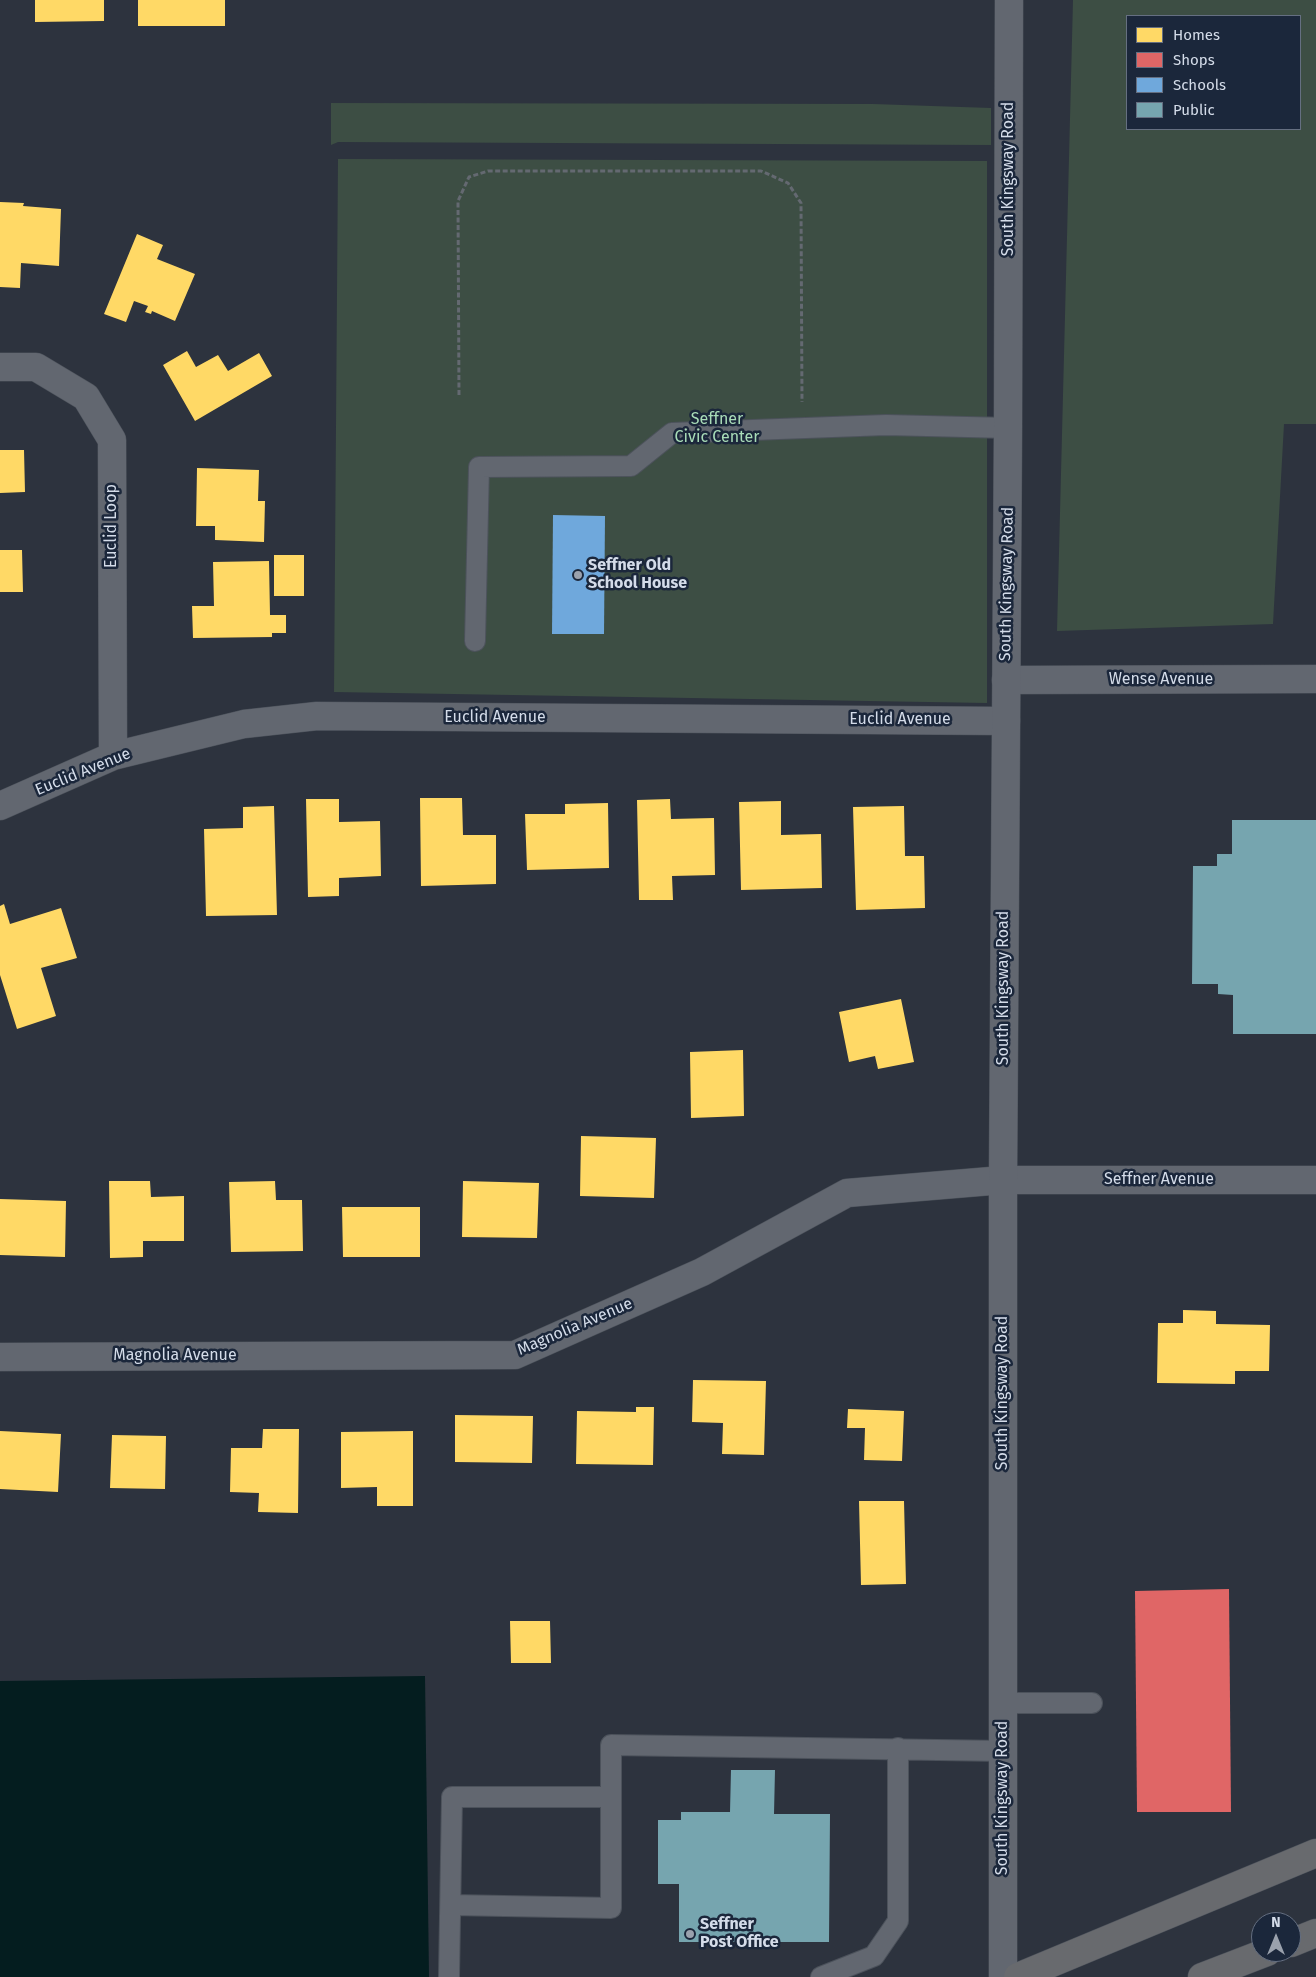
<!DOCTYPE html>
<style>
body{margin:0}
#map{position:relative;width:1316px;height:1977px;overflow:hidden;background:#2d333e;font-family:"Fira Sans",sans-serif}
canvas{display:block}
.legend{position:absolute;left:1126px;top:15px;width:175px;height:115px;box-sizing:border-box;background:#1b273b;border:1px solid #656f81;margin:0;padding:6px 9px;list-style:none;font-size:15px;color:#d4dce9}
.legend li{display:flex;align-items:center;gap:10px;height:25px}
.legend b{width:25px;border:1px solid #656f81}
.north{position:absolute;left:1251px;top:1912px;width:50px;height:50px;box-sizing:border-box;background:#1b273b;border:1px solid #656f81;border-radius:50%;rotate:0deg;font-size:14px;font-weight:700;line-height:20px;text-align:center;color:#d4dce9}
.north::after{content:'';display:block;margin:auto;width:18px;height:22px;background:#9aa1ad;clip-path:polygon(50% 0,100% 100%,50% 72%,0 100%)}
</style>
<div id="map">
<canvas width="1316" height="1977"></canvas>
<ul class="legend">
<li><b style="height:14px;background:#ffd966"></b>Homes</li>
<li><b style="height:14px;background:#e06666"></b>Shops</li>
<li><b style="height:14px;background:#6fa8dc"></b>Schools</li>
<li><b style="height:14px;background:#76a5af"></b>Public</li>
</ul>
<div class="north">N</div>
</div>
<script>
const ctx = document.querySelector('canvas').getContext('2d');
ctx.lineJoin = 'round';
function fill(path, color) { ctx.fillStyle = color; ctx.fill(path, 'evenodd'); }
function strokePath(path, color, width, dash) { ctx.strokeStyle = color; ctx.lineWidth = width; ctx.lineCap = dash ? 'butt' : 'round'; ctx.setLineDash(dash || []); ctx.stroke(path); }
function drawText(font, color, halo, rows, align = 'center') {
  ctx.font = font + ' "Fira Sans",sans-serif'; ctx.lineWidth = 5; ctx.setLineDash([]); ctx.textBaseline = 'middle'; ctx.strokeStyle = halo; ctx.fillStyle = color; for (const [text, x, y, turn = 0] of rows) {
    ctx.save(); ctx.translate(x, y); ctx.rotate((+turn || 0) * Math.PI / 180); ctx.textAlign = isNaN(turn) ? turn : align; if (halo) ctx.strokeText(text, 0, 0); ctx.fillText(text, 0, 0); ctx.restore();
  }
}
const green = new Path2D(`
 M 1073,0 L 1316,0 L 1316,424 L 1284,424 L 1273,624 L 1057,631 ZM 1127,16 L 1300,16 L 1300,129 L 1127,129 Z
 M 331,103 L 873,104 L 991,108 L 991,145 L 338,142 L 331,145 Z
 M 338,159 L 987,161 L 987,703 L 334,692 Z`);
const water = new Path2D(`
 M 425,1676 L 429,1977 L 0,1977 L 0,1681 Z`);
const homes = new Path2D(`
 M 35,0 L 104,0 L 104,21 L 35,22 Z
 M 138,0 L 225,0 L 225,26 L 138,26 Z
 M 0,202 L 24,203 L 23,206 L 61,209 L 59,266 L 21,263 L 20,288 L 0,287 Z
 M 137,234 L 163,245 L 157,259 L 195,274 L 175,321 L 152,311 L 151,314 L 145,312 L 148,306 L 134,301 L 126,322 L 104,314 Z
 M 187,351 L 196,367 L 218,355 L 228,371 L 259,353 L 272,376 L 195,421 L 163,365 Z
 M 0,450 L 24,450 L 25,492 L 0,493 Z
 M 197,468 L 259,470 L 258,501 L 265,501 L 264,542 L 215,540 L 215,526 L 196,526 Z
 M 0,550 L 22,550 L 23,592 L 0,592 Z
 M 274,555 L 304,555 L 304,596 L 274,596 Z
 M 269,561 L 270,615 L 286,615 L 286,633 L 272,633 L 272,637 L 193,638 L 192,606 L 214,606 L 213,562 Z
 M 420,798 L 462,798 L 463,835 L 496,835 L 496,884 L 421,886 Z
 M 306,799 L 339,799 L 339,822 L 380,821 L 381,876 L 339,878 L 339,896 L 308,897 Z
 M 670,799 L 671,819 L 714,818 L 715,875 L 672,876 L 673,900 L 639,900 L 637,800 Z
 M 781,801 L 781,835 L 821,834 L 822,888 L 741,890 L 739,802 Z
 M 608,803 L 609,868 L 527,870 L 525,814 L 565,814 L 565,804 Z
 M 274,806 L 277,915 L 206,916 L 204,829 L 243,828 L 243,807 Z
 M 904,806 L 905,856 L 924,856 L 925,908 L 856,910 L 853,807 Z
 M 4,904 L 10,924 L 61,908 L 77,958 L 41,968 L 56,1016 L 17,1029 L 0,975 L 0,906 Z
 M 901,999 L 914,1062 L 878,1069 L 875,1056 L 849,1062 L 839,1012 Z
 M 743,1050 L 744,1116 L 691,1118 L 690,1052 Z
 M 581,1136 L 656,1138 L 654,1198 L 580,1196 Z
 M 109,1181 L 150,1181 L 151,1197 L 184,1196 L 184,1241 L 143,1241 L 143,1257 L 110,1258 Z
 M 275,1181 L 276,1200 L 302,1200 L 303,1251 L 231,1252 L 229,1182 Z
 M 463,1181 L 539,1183 L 537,1238 L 462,1237 Z
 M 0,1199 L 66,1201 L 65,1257 L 0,1255 Z
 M 342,1207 L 420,1207 L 420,1257 L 343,1257 Z
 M 1183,1310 L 1216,1311 L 1216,1324 L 1270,1325 L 1269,1371 L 1235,1371 L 1235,1384 L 1157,1383 L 1158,1323 L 1183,1323 Z
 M 693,1380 L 766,1381 L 764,1455 L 722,1454 L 723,1423 L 692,1422 Z
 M 636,1407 L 654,1407 L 653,1465 L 576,1464 L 577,1411 L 636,1412 Z
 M 848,1409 L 904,1411 L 902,1461 L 864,1460 L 865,1428 L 847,1428 Z
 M 455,1415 L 533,1416 L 532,1463 L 455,1462 Z
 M 263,1429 L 299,1429 L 298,1513 L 258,1512 L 259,1493 L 230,1492 L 231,1448 L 262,1448 Z
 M 0,1431 L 61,1434 L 58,1492 L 0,1489 Z
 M 413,1431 L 413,1506 L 377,1506 L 377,1487 L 341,1488 L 341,1432 Z
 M 112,1435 L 166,1436 L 165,1489 L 110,1488 Z
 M 859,1501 L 904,1501 L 906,1584 L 861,1585 Z
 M 510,1621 L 550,1621 L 551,1663 L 511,1663 Z`);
const shops = new Path2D(`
 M 1229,1589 L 1231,1812 L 1137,1812 L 1135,1591 Z`);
const schools = new Path2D(`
 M 553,515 L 605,516 L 604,634 L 552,634 Z`);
const public = new Path2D(`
 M 1232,820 L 1316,820 L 1316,1034 L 1233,1034 L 1233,995 L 1218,994 L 1218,984 L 1192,984 L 1193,866 L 1217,866 L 1217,854 L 1232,854 Z
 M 731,1770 L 775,1770 L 774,1814 L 830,1814 L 829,1942 L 679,1942 L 679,1884 L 658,1884 L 658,1820 L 681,1820 L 681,1812 L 730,1812 Z`);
const path = new Path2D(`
 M 459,395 L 458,201 L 469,177 L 488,171 L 761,171 L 788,183 L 801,203 L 802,402`);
const service = new Path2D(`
 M 475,641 L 479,467 L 631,466 L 672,433 L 886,425 L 1008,428
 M 1003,1703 L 1092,1703
 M 451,1905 L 611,1908 L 611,1745 L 1003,1751
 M 449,1977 L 452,1797 L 611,1797
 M 821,1977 L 874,1956 L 898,1921 L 898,1748`);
const minor = new Path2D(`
 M 0,367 L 36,367 L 86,397 L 112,440 L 113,756
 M 1006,680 L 1316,679
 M 0,806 L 113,756 L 244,724 L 317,716 L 1006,721
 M 0,1357 L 515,1355 L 702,1272 L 847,1193 L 1003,1180 L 1316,1180`);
const tertiary = new Path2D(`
 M 1003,1977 L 1003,1180 L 1008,428 L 1009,0`);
const secondary = new Path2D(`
 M 1291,1943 L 1316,1933
 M 1018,1977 L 1316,1853
 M 1202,1977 L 1267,1952`);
const markers = [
 [578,575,5,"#9aa1ad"],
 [690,1934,5,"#9aa1ad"]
];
const streetNames = [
 ["South Kingsway Road",1009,179,-90],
 ["Euclid Loop",112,526,-90],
 ["South Kingsway Road",1007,584,-89],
 ["Wense Avenue",1161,680],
 ["Euclid Avenue",495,718],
 ["Euclid Avenue",900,720],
 ["Euclid Avenue",83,772,-22],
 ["South Kingsway Road",1004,988,-90],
 ["Seffner Avenue",1159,1180],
 ["Magnolia Avenue",575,1327,-23],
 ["Magnolia Avenue",175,1356],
 ["South Kingsway Road",1003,1393,-90],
 ["South Kingsway Road",1003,1798,-90]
];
const parkNames = [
 ["Seffner",717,420],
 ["Civic Center",717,438]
];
const poiNames = [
 ["Seffner Old",588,566],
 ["School House",588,584],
 ["Seffner",700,1925],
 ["Post Office",700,1943]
];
fill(green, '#3d4e44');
fill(water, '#041d1f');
fill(homes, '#ffd966');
fill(shops, '#e06666');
fill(schools, '#6fa8dc');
fill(public, '#76a5af');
strokePath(service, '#4c525b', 22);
strokePath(minor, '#4c525b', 29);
strokePath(tertiary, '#4c525b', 29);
strokePath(secondary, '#4c525b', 29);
strokePath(path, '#646971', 3, [5, 2.5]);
strokePath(service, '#626770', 20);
strokePath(minor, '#626770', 28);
strokePath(tertiary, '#626770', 28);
strokePath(secondary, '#686a6e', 28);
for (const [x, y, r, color] of markers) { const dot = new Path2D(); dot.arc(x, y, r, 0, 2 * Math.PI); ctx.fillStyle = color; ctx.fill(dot); strokePath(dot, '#1b273b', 2); }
drawText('16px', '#d4dce9', '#1b273b', streetNames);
drawText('16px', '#a9dcb8', '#1b273b', parkNames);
drawText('bold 16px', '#d4dce9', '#1b273b', poiNames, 'left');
</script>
